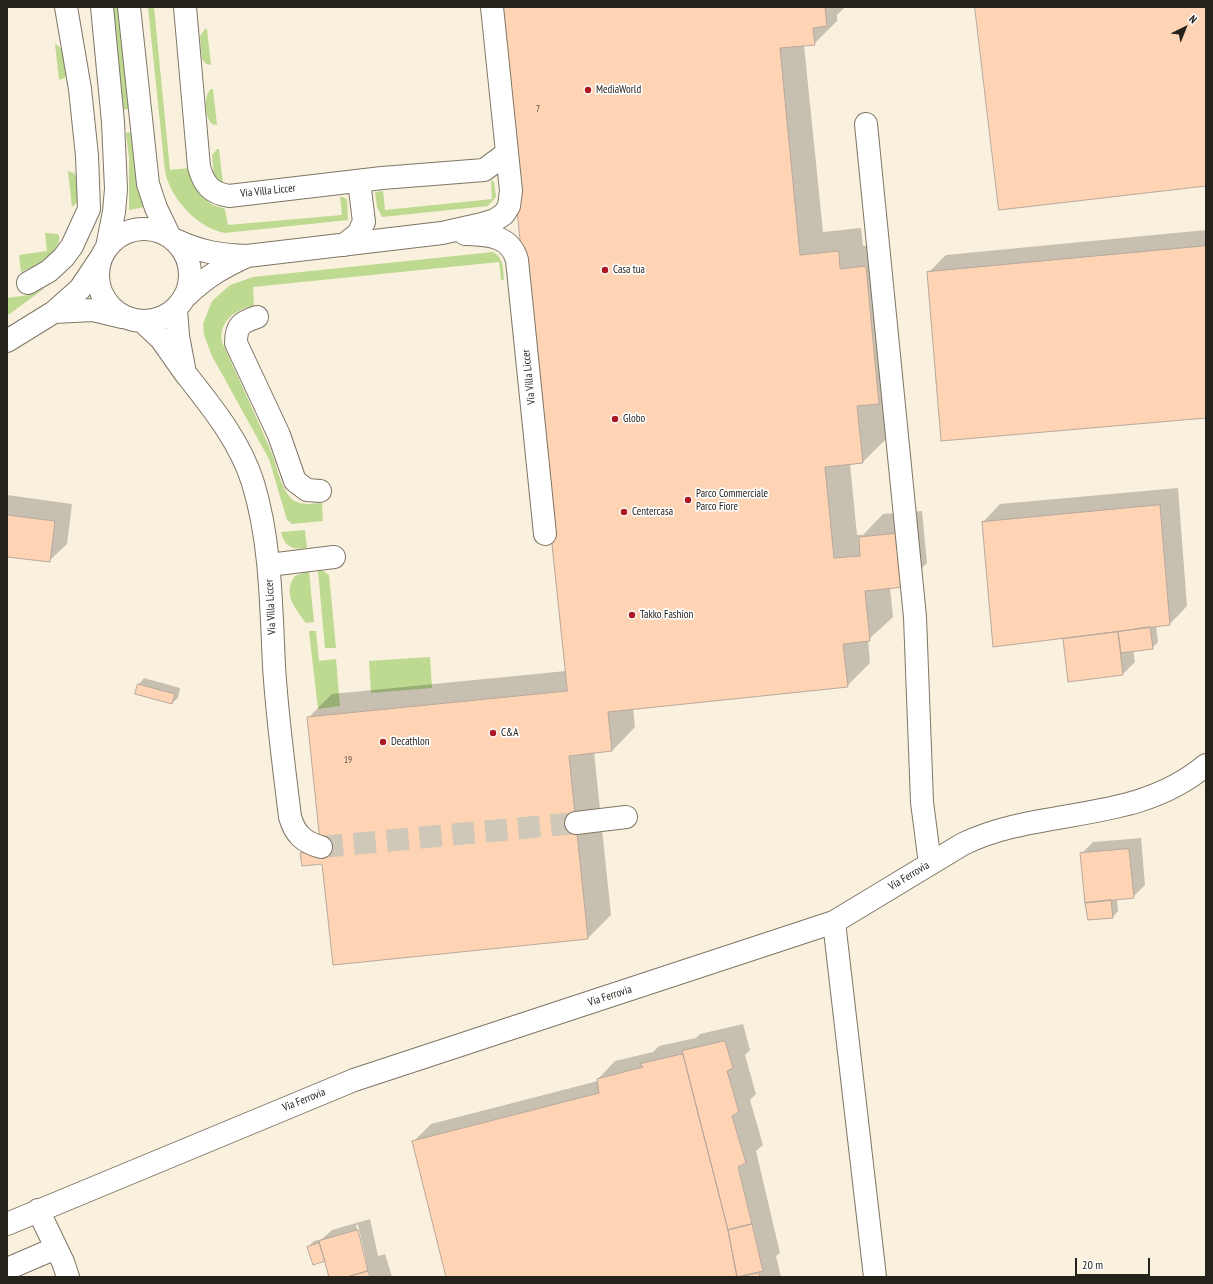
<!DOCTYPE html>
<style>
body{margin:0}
#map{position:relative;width:1213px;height:1284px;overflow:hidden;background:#f9f0de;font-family:"PT Sans Narrow",sans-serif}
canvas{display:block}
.frame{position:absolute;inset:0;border:8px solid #25221b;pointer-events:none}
.north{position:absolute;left:1165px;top:8px;width:40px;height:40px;-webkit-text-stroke:3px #fefefe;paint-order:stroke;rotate:43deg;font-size:11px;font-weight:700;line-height:16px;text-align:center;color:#25221b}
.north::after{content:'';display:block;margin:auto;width:14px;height:18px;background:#25221b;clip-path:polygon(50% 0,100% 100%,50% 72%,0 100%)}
.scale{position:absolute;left:1075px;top:1258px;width:75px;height:18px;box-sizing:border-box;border:2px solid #25221b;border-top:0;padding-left:5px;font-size:12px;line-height:14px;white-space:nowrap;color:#25221b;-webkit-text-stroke:3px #fefefe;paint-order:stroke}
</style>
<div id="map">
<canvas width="1213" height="1284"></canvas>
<div class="frame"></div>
<div class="north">N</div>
<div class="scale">20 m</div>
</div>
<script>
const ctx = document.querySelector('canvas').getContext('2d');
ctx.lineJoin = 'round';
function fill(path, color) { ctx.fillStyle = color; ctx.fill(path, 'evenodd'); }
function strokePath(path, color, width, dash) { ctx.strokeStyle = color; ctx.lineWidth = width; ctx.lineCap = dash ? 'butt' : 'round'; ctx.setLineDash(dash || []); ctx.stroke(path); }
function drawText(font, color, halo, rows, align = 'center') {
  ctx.font = font + ' "PT Sans Narrow",sans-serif'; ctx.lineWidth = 3.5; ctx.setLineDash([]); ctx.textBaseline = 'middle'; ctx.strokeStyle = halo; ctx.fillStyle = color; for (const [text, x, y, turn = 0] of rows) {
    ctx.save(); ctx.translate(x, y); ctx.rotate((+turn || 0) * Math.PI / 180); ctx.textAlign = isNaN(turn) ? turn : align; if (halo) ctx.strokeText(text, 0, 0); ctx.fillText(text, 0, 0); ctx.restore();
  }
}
const green = new Path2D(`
 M 113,7 L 119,7 L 129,109 L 123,110 Z
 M 148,7 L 154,7 L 170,170 L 189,168 C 192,184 199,197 213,205 C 217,207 222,207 225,209 L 228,225 L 342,215 L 340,196 L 347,199 L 348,220 L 225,233 C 197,228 170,198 165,171 Z
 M 205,29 L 207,29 L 211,65 L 206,64 L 202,59 L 200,36 Z
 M 55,44 C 66,49 65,64 66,75 L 65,78 L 59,80 Z
 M 211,89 L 213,89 L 217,125 L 212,124 C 205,118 203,95 211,89 Z
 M 131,132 L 145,207 L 129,210 L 129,158 L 126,133 Z
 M 217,149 L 219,149 L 223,184 L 214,178 L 212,155 Z
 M 68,171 L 74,173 L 77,178 L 78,202 L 72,207 Z
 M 491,180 L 494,182 L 496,197 L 488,206 L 382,217 L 377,207 L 375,192 L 383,191 L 385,210 L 492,199 Z
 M 45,233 L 57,234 L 59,236 C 62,253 33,267 21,272 L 19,255 L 47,251 Z
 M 493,252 C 504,258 503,269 504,280 L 501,280 L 499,262 L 253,287 L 254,306 C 236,308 218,322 222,342 C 238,378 255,413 270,449 C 277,464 279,485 290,497 C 297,506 311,504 322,503 L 323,521 L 292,524 L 287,520 L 269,459 L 212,356 L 204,335 L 203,324 L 212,301 L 230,285 L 253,277 Z
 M 45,288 L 11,313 L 7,315 L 7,298 L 29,295 Z
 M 305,530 L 307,548 C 293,550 284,547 281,532 Z
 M 309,571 L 314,622 L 306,623 C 295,608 282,594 295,576 Z
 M 318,571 L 323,571 L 329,575 L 336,648 L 325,648 Z
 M 309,631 L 316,631 L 319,661 L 336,659 L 340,706 L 318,709 Z
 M 430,657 L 432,688 L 371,693 L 369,661 Z`);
const shadow = new Path2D(`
 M 497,7 L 845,7 L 837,15 L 837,21 L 814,44 L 804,45 L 823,232 L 861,228 L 863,246 L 888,244 L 902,380 L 882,399 L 886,439 L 863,462 L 850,464 L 857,535 L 863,535 L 883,514 L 922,511 L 927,563 L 904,586 L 890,588 L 893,617 L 868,640 L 870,663 L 847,686 L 633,708 L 635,727 L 612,751 L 594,752 L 611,915 L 588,938 L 323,863 L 301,853 L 320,834 L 308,718 L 332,694 L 566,671 Z
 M 1206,230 L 1206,417 L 928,273 L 946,255 Z
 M 1178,488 L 1187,606 L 1170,624 L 1156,626 L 1158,642 L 1152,648 L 1133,650 L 1135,662 L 1123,674 L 1069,680 L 1064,639 L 1065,637 L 983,522 L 1000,504 Z
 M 7,495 L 72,504 L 67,544 L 49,561 L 7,556 Z
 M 144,678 L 180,688 L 178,698 L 172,703 L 136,693 L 139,684 Z
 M 1141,838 L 1145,885 L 1133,897 L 1117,899 L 1118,911 L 1113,917 L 1081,854 L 1093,842 Z
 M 743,1024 L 750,1050 L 745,1055 L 756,1094 L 750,1100 L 763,1145 L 756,1151 L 780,1253 L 776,1256 L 781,1277 L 447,1277 L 413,1142 L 431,1124 L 598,1081 L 598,1079 L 615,1061 L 653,1052 L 659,1046 L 696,1038 L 700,1034 Z
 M 370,1219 L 378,1256 L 385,1254 L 392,1277 L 326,1277 L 329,1274 L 325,1260 L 308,1247 L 314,1241 L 322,1239 L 332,1230 ZM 356,1225 L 358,1225 L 366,1260 L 364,1260 Z`);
const building = new Path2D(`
 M 496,7 L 825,7 L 827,26 L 813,28 L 815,45 L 780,48 L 800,255 L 839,251 L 840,269 L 866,266 L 879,404 L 857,406 L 863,463 L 825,467 L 834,558 L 860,556 L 859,537 L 899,533 L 904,587 L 865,591 L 870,641 L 843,644 L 848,687 L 608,712 L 612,751 L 569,756 L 588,939 L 333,965 L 322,864 L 302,866 L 300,853 L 321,851 L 307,717 L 567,691 Z
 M 975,7 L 1206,7 L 1206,186 L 999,210 Z
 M 1206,246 L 1206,418 L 941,441 L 927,272 Z
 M 1160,505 L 1170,625 L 993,647 L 982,522 Z
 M 7,515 L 55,521 L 50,562 L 7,557 Z
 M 1150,627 L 1153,649 L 1121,653 L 1118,632 Z
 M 1118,632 L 1123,675 L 1068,682 L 1063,639 Z
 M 138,684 L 175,694 L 172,704 L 135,694 Z
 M 1129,849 L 1134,898 L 1085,903 L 1080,853 Z
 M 1111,900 L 1113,918 L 1088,920 L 1085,903 Z
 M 725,1041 L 733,1068 L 727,1071 L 739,1112 L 732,1116 L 746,1163 L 738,1167 L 752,1224 L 728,1230 L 682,1051 Z
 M 683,1054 L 728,1230 L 737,1277 L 446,1277 L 412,1141 L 599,1093 L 597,1079 L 643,1067 L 640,1064 Z
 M 752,1224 L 763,1271 L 737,1277 L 728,1230 Z
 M 358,1230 L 368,1271 L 347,1277 L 329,1277 L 319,1241 Z
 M 319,1243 L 325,1261 L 313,1265 L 307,1247 Z
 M 368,1271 L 370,1277 L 347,1277 Z
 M 759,1273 L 760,1277 L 739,1277 Z`);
const minorTunnel = new Path2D(`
 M 321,847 L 576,823`);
const minor = new Path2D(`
 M 102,7 L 113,122 L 116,189 L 114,212 L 107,247
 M 129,7 L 148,184 L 156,208 L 169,235
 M 185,7 L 199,167 C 204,185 211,193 229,196 L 382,178 L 484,170 L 507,153
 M 866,124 L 915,617 L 922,802 L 930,864
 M98 275a46 46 0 1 1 92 0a46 46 0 1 1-92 0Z
 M 465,234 C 488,235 510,235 517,260 L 545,534
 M 175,240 C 201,252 219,255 247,256 C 221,268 206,277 185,297
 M 344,245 L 358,234 L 364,222 L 359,181
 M 247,256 L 442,233 L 482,224 L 495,220 L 504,214 L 509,206 L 511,191 L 492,7
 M 28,283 L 49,271 L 64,257 L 72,246 L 89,209 L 87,156 L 80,89 L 66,7
 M 54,312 L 93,310 L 122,317
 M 257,317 C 241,322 236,326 236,343 L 279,435 L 295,481 L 307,490 L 320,491
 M 142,321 L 161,339 L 185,373 L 178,336 L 176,309
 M 7,341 L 54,312 L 80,289 L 100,259
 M 185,373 C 211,406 240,441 253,483 C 271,542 271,605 274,666 C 277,716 284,767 290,817 C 295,834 303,842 321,847
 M 269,565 L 334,557
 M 576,823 L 626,817
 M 834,922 L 875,1277
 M 38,1210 L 63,1262 L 68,1277
 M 7,1224 L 354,1080 L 834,922 L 963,844 C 1042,806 1135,825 1206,765
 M 7,1269 L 56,1248`);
const markers = [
 [588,90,4,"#ab1823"],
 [605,270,4,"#ab1823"],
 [615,419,4,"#ab1823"],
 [688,500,4,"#ab1823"],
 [624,512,4,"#ab1823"],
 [632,615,4,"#ab1823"],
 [493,733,4,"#ab1823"],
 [383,742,4,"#ab1823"]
];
const numberNames = [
 ["7",538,109],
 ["19",348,760]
];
const poiNames = [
 ["MediaWorld",596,90],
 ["Casa tua",613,270],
 ["Globo",623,419],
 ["Parco Commerciale",696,494],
 ["Parco Fiore",696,507],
 ["Centercasa",632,512],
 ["Takko Fashion",640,615],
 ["C&A",501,733],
 ["Decathlon",391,742]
];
const streetNames = [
 ["Via Villa Liccer",268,191,-6],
 ["Via Villa Liccer",529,377,-96],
 ["Via Villa Liccer",271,607,-93],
 ["Via Ferrovia",909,876,-31],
 ["Via Ferrovia",610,996,-18],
 ["Via Ferrovia",304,1100,-22]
];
fill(green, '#beda91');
fill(shadow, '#0003');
fill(building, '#fed4b4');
strokePath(building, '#b9a89c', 1);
strokePath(minorTunnel, '#cfc7b7', 22, [22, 11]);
strokePath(minor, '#7e7666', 24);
strokePath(minor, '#fff', 22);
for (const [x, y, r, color] of markers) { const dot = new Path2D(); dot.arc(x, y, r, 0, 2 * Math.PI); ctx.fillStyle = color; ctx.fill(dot); strokePath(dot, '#fefefe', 1.5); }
drawText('9px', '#5b4e41', null, numberNames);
drawText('11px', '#25221b', '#fefefe', poiNames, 'left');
drawText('11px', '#25221b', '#fefefe', streetNames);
</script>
